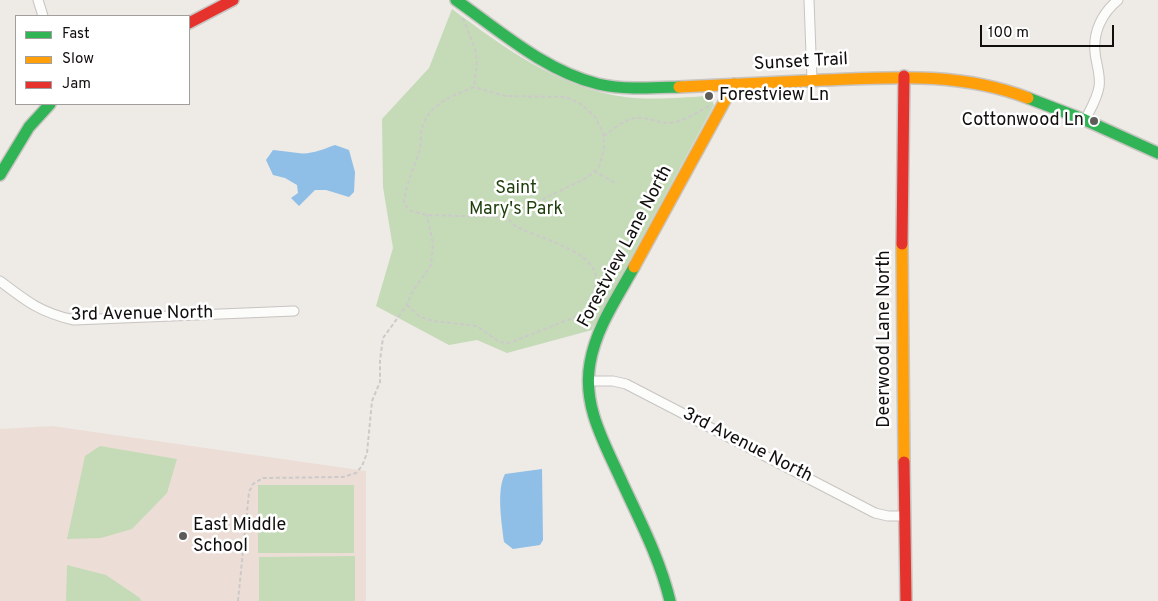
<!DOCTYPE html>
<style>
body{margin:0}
#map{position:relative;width:1158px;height:601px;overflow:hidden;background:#eeeae6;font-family:Overpass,sans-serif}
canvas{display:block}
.legend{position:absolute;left:15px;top:15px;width:175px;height:90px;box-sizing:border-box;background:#fff;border:1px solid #a09f9e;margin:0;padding:6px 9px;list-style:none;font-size:15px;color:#110f0d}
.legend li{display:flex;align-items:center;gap:10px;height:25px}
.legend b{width:25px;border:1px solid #a09f9e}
.scale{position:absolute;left:980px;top:25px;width:134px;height:22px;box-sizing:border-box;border:2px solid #110f0d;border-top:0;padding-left:6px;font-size:15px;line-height:18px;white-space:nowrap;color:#110f0d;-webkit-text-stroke:4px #fff;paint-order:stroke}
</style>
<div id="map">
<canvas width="1158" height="601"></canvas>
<ul class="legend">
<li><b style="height:6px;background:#30b455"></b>Fast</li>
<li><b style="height:6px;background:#ff9f0a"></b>Slow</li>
<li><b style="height:6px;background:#e5322d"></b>Jam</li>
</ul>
<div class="scale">100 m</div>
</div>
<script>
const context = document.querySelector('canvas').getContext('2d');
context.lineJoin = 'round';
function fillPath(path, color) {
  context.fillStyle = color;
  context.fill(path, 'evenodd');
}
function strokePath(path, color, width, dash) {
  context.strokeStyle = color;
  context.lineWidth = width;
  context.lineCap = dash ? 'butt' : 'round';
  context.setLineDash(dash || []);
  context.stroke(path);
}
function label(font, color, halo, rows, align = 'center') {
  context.font = font + ' Overpass,sans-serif';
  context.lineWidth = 5;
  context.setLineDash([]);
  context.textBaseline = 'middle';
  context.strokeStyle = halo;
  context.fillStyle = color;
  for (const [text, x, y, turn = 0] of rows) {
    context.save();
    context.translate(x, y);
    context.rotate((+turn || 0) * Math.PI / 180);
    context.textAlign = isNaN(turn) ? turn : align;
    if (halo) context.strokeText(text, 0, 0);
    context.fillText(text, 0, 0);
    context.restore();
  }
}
const education = new Path2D(`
 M52,426L366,471V601H0V429Z`);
const green = new Path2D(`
 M452,9C503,47 559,88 625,97C647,100 682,98 705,96L711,98L714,105L592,330L507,353L477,340L449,345L376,306L393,248L383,187L382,119L429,68Z
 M100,446L177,459L167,493L132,529L101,538L67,539L85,456Z
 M258,485H354V553H258Z
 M355,556V601H259V557Z
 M67,565L106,575L140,598L141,601H66Z`);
const water = new Path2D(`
 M335,145L349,150L355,172L354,192L349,197L326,190H315L299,206L291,198L298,193L297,185L285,178L273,175L266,160L273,150C282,151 290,152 298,153C310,155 324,149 335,145Z
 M542,469L543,540L540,545L513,549L504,542C502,524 496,491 505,474Z`);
const path = new Path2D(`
 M463,18L476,52L477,64L474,87C455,95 430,103 423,125C420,134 422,143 419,152C414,169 405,185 404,204L411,211L427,215L497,217L521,210L588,177L599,167L604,148L603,132L595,117L581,104L566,97L505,96L474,87
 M604,136C615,128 627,116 642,118C652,119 660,123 669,123C683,122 698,112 709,106
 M594,171L617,184
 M505,214C508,218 511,223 515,226C535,237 597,251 596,279C596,291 589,301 588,312L594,319
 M407,305L420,317L433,321L477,326L499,342L509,343L588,312
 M238,601L249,492L253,484L263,478L343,477L356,473L362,466L367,453L372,401L380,382V360L383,338L407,305L411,294L431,265L433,244L427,215`);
const street = new Path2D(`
 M38,0L43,16
 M809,0L812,80
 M1085,120C1090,110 1097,99 1099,87C1101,75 1096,64 1095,52C1093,32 1102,13 1118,0
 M0,281C26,301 41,313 74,320L294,311
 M588,381H613L626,384L875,513L888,516H905`);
const fast = new Path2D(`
 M456,0C500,31 545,71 598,84C625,90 652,88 679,87
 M1028,98L1085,120L1158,153
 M0,175L29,127L50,104
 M634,267C617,298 596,328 590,363C582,406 605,444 622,482C640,521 660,559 670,601`);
const slow = new Path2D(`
 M679,87C727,85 776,82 824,80C894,77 961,72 1028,98
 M902,244L904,462
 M634,267L734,84`);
const jam = new Path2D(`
 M189,23L233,0
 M902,244L904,76
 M904,462L906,601`);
const markers = [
 [709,96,5,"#5e5c59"],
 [1094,121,5,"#5e5c59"],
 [183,536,5,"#5e5c59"]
];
const streetNames = [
 ["Sunset Trail",801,63,-3],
 ["Forestview Lane North",626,247,-62],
 ["3rd Avenue North",142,315,-1],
 ["Deerwood Lane North",885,339,-90],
 ["3rd Avenue North",747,446,27]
];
const poiNames = [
 ["Forestview Ln",719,96],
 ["Cottonwood Ln",1084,121,"right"],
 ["East Middle",193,526],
 ["School",193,547]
];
const parkNames = [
 ["Saint",516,189],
 ["Mary's Park",516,210]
];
fillPath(education, '#ecded6');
fillPath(green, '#c5dbb7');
fillPath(water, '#8fbfe7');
strokePath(street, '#c7c4c1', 11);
strokePath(fast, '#c7c4c1', 14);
strokePath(slow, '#c7c4c1', 14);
strokePath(jam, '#c7c4c1', 14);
strokePath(path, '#cccac9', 2, [4, 2.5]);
strokePath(street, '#fcfcfb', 9);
strokePath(fast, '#30b455', 11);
strokePath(slow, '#ff9f0a', 11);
strokePath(jam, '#e5322d', 11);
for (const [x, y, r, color] of markers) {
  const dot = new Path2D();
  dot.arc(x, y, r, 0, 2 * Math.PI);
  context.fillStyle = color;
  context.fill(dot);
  strokePath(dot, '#fff', 2);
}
label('18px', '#110f0d', '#fff', streetNames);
label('18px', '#110f0d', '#fff', poiNames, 'left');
label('18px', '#1e3f0c', '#fff', parkNames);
</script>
